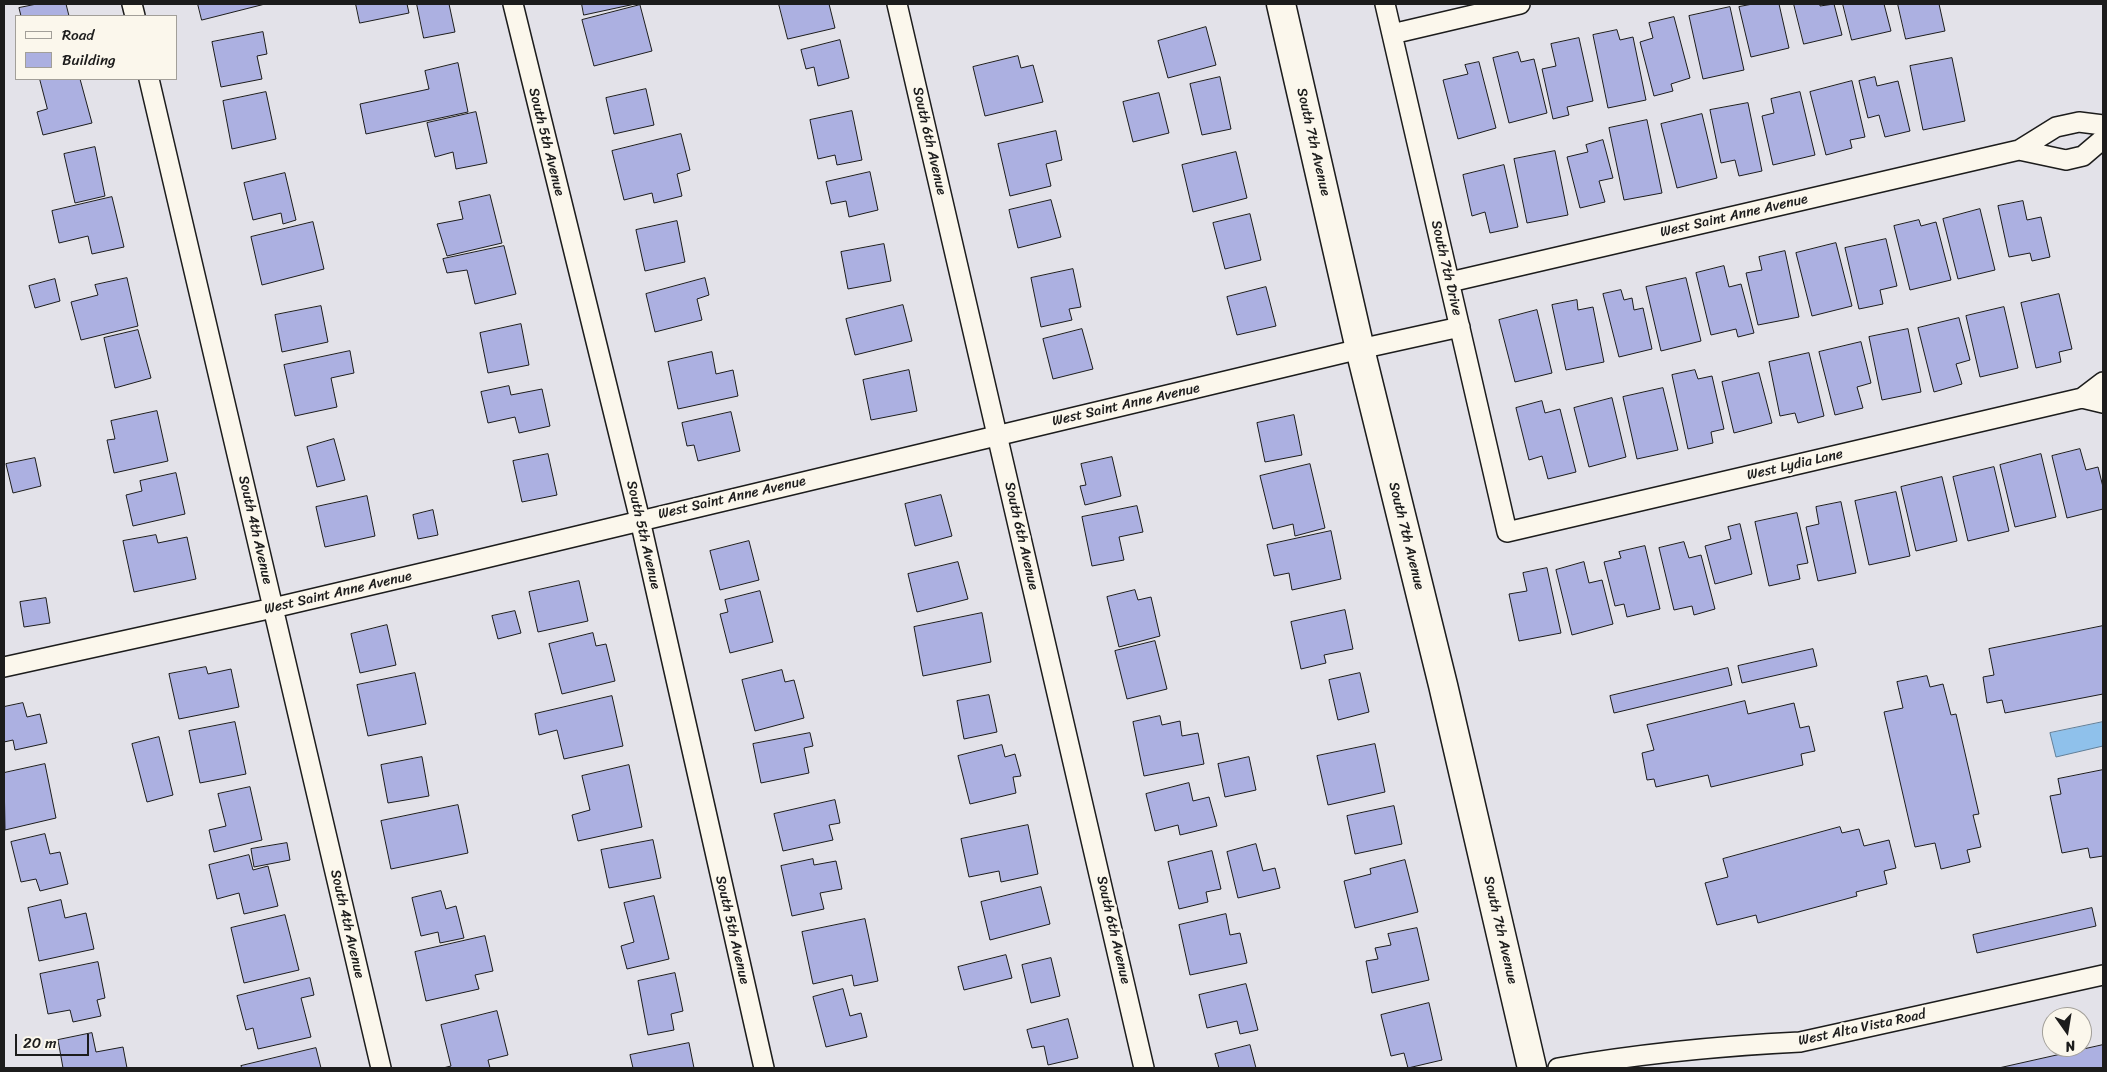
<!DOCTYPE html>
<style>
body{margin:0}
#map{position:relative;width:2107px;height:1072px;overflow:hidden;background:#e3e2e9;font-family:Sriracha,sans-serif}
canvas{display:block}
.frame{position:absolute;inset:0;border:5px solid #1c1c1c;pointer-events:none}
.legend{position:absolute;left:15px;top:15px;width:162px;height:65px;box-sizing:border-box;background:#fbf7ec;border:1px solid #a29f99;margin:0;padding:6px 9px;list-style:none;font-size:15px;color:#1c1c1c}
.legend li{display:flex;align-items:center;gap:10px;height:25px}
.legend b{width:25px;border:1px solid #a29f99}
.north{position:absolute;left:2042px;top:1007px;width:50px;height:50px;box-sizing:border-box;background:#fbf7ec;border:1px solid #a29f99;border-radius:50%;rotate:167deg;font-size:14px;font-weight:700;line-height:20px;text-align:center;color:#1c1c1c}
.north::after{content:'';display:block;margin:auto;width:18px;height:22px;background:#1c1c1c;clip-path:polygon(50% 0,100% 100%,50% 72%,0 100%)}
.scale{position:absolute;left:15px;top:1034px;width:74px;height:22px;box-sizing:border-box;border:2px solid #1c1c1c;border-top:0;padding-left:6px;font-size:15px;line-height:18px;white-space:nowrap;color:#1c1c1c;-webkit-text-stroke:4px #fbf7ec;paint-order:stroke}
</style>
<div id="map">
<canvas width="2107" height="1072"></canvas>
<div class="frame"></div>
<ul class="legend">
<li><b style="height:6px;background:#fbf7ec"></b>Road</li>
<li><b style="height:14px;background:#acb0e1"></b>Building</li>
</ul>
<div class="north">N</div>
<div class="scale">20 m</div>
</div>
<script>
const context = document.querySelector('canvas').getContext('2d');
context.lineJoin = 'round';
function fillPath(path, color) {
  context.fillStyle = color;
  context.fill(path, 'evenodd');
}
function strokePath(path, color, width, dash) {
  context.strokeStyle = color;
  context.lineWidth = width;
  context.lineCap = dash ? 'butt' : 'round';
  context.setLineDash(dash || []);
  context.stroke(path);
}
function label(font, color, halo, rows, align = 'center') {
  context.font = font + ' Sriracha,sans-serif';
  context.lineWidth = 5;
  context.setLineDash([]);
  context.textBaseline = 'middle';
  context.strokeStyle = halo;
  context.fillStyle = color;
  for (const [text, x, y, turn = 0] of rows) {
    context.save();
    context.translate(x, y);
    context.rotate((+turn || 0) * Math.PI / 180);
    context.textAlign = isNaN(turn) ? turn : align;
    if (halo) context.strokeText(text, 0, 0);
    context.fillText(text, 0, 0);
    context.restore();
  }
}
const water = new Path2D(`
 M2103,722V746L2056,757L2050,733Z`);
const building = new Path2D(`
 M37,4H66L69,16H21L19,8Z
 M198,4H265L202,20Z
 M356,4H407L409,13L360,23Z
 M417,4H449L455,32L424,38Z
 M582,4H635L584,15Z
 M779,4H829L835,28L788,39Z
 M1753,4H1779L1789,48L1751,57L1739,7Z
 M1794,4H1820V6L1834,4L1842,35L1804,44Z
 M1843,4H1884L1891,31L1852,40Z
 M1898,4H1939L1945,31L1906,39Z
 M640,5L652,51L594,66L582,20Z
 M1730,7L1744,70L1703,79L1689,16Z
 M1674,17L1690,78L1671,84L1673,91L1654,96L1640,42L1653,38L1649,23Z
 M1206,27L1216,65L1168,78L1158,41Z
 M1617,30L1620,40L1633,37L1646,100L1608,108L1593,35Z
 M263,32L267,54L257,56L262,79L221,87L212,42Z
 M1579,38L1593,101L1567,107L1569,115L1553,119L1542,69L1556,66L1551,44Z
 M840,40L849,78L818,86L814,67L806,69L801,50Z
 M1518,52L1521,62L1534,59L1547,113L1509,123L1493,58Z
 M1018,56L1021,68L1033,65L1043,102L985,116L973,67Z
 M1952,58L1965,121L1923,130L1910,66Z
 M1479,62L1496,128L1458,139L1443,80L1468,74L1465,65Z
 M458,63L468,112L366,134L360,104L429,89L425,71Z
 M1220,77L1231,129L1202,135L1190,84Z
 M1875,77L1877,86L1898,81L1910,131L1885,137L1879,115L1868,118L1859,81Z
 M40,79H80L92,123L43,135L37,112L47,109Z
 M1852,81L1865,137L1850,140L1852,148L1826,155L1810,92Z
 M646,89L654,125L614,134L606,98Z
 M266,92L276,139L232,149L223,101Z
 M1800,92L1815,155L1773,165L1762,116L1774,113L1771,99Z
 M1159,93L1169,133L1133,142L1123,102Z
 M1748,103L1762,171L1739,176L1735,160L1721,163L1710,110Z
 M852,111L862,160L837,165L835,155L818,159L810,120Z
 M476,112L487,163L456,169L453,152L435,157L427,123Z
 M1702,114L1717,178L1677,188L1661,124Z
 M1647,120L1662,193L1624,200L1609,128Z
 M1056,131L1062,160L1046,164L1051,186L1010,196L998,144Z
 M681,134L690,170L677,174L682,196L654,203L652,193L624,200L612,151Z
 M1603,140L1613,178L1599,181L1605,202L1580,208L1567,157L1588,152L1586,145Z
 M95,147L105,196L75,203L64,154Z
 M1555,151L1568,215L1527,223L1514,159Z
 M1236,152L1247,198L1193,212L1182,165Z
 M1504,165L1518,227L1490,233L1485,212L1472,216L1463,175Z
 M870,172L878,210L849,217L846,201L831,204L826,182Z
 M285,173L296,220L283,224L281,213L253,220L244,183Z
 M490,195L502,243L447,256L437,224L463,219L459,202Z
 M112,197L124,247L92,254L88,236L59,243L52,211Z
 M1051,200L1061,237L1018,248L1009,210Z
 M2023,201L2027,220L2041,217L2050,257L2032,261L2030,253L2009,257L1998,206Z
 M1980,209L1995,270L1958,279L1943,219Z
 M1250,214L1261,260L1225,269L1213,223Z
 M1919,220L1921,226L1936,222L1951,280L1910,290L1894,226Z
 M677,221L685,262L645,271L636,230Z
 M313,222L324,269L262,285L251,237Z
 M1886,239L1897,286L1880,290L1883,304L1859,309L1845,248Z
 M1836,243L1852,306L1812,316L1796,253Z
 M884,244L891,281L848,289L841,252Z
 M504,246L516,294L475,304L467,270L447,273L443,259Z
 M1785,251L1799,317L1758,325L1746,273L1762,270L1759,257Z
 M1724,266L1729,287L1741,284L1754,333L1738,337L1736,329L1711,335L1696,273Z
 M1073,269L1081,307L1069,309L1072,320L1041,327L1031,278Z
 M127,278L138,326L81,340L71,302L98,295L95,285Z
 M705,278L709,295L697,299L702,320L655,332L646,294Z
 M1686,278L1701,341L1661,351L1646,287Z
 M55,279L60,301L35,308L29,286Z
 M1266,287L1276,326L1237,335L1227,297Z
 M1621,290L1624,300L1632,298L1634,310L1643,308L1652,349L1619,357L1603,294Z
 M2059,294L2072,349L2059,352L2061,362L2036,368L2021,303Z
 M1577,300L1578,310L1593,307L1604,362L1566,370L1552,305Z
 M903,305L912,341L855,355L846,319Z
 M321,306L328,342L282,352L275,315Z
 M2004,307L2018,368L1980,377L1966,316Z
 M1537,310L1552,373L1515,382L1499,320Z
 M1959,318L1970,360L1956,364L1962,384L1934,392L1918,328Z
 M521,324L529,365L488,373L480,333Z
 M1082,329L1093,369L1053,379L1043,339Z
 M1908,329L1921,392L1882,400L1869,337Z
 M138,330L151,378L115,388L104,338Z
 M1861,342L1871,383L1857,387L1863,408L1835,415L1819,352Z
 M350,351L354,373L331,378L337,407L295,416L284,365Z
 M712,352L716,374L733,370L738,396L678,409L668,362Z
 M1809,353L1824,416L1798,423L1795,413L1780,416L1769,362Z
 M909,370L917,411L871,420L863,380Z
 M1695,370L1698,379L1712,376L1724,429L1711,432L1713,443L1688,449L1672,375Z
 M1759,373L1772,423L1734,433L1722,382Z
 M509,386L511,395L542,389L550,426L519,433L515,417L488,423L481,392Z
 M1663,388L1678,450L1637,459L1623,397Z
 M1612,398L1626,457L1589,467L1574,408Z
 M1542,401L1545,413L1560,409L1576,472L1548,479L1542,456L1529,460L1516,408Z
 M157,411L168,461L114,473L107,440L115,439L111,421Z
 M731,412L740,451L698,461L694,445L687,446L682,423Z
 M1294,415L1302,455L1265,462L1257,423Z
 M334,439L345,480L317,487L307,447Z
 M2080,449L2086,470L2098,467L2103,487V509L2067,518L2052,456Z
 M548,454L557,495L522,502L513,461Z
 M2041,454L2056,517L2015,527L2000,465Z
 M1112,457L1121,496L1085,505L1080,486L1086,485L1081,464Z
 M35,458L41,486L13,493L6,464Z
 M1310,464L1325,528L1295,536L1293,524L1273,529L1260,476Z
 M1994,467L2009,531L1968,541L1953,477Z
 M176,473L185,514L133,526L126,495L142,491L140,481Z
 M1942,477L1957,541L1916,551L1901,487Z
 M1896,492L1910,556L1869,565L1855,501Z
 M941,495L952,536L915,546L905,504Z
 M367,496L375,536L325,547L316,507Z
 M1841,502L1856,573L1818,581L1806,527L1819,524L1816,507Z
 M1137,506L1143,532L1119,537L1124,560L1092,566L1082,517Z
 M433,510L438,535L418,539L413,515Z
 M1797,513L1808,563L1797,565L1800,579L1769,586L1755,522Z
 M1740,524L1752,574L1715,584L1705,546L1731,539L1728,527Z
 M1331,531L1341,579L1292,590L1289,573L1274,576L1267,545Z
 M156,535L158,543L187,537L196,579L134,592L123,541Z
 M749,541L759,580L720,590L710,551Z
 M1684,542L1689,558L1701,555L1715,609L1694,615L1692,606L1674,610L1659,548Z
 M1645,546L1660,609L1627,617L1624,604L1615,606L1604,562L1621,558L1619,552Z
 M958,562L968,599L917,612L908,574Z
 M1584,562L1589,583L1602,580L1613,624L1572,635L1556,570Z
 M1547,568L1561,633L1519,641L1509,594L1527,591L1523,573Z
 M579,581L588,621L538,632L529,592Z
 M1135,590L1138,600L1151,597L1160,636L1119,647L1107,597Z
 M760,591L773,642L730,653L720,614L728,612L725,600Z
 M46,598L50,623L24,627L20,602Z
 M1345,610L1353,649L1324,655L1326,663L1301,669L1291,622Z
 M515,611L521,633L498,639L492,616Z
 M982,613L991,662L923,676L914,627Z
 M387,625L396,665L360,673L351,634Z
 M2103,626V694L2005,713L2002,700L1987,703L1983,677L1994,675L1989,649Z
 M593,633L596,646L606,644L615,681L562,694L549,644Z
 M1155,641L1167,689L1127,699L1115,651Z
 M1813,649L1817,666L1742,683L1738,666Z
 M206,667L208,674L231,669L239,707L179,719L169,674Z
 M1728,668L1732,685L1614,713L1610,696Z
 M782,670L785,682L794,680L804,718L755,731L742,680Z
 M415,673L426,724L368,736L357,685Z
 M1360,673L1369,712L1338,720L1329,680Z
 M1927,676L1930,687L1943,684L1951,715L1956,714L1979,814L1973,815L1981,847L1967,850L1970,862L1941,869L1935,843L1915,847L1884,712L1903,708L1897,682Z
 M989,695L997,732L964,739L957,701Z
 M612,696L623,746L564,759L557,730L539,735L535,714Z
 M1745,701L1748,714L1794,703L1800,728L1809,726L1815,751L1801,754L1803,765L1711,787L1708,775L1656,787L1654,779L1647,780L1642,753L1654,750L1647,725Z
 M23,703L27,717L40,714L47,743L15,750L13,740L4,742V707Z
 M1160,716L1162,725L1180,721L1182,736L1198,733L1204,764L1144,776L1133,722Z
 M235,722L246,774L200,783L189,731Z
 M810,733L813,746L804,748L809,773L761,783L753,744Z
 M159,737L173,795L147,802L132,744Z
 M1375,744L1385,792L1328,805L1317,756Z
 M1002,745L1005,757L1015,754L1021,776L1013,777L1016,793L970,804L958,756Z
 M422,757L429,796L388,803L381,765Z
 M1249,757L1256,790L1225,797L1218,764Z
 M45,764L56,818L5,830L4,773Z
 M629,765L642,827L578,841L572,815L590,810L582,776Z
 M2103,770V856L2090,858L2088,848L2062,853L2050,796L2061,794L2058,779Z
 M1189,783L1193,801L1209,797L1217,826L1180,835L1178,825L1155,831L1146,794Z
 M250,787L262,840L214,852L209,830L226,826L218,794Z
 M835,800L840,823L829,825L833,840L783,851L774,814Z
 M458,805L468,853L391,869L381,821Z
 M1394,806L1402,844L1355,854L1347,816Z
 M1028,825L1038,874L1001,882L999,871L969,877L961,839Z
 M1840,827L1842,833L1859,829L1864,846L1889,840L1896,868L1884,871L1887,884L1856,892L1857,896L1758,923L1756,915L1717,925L1705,883L1728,877L1723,859Z
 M45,834L50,854L60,852L68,884L40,891L36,879L21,882L11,842Z
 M653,840L661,878L609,888L601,850Z
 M287,843L290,860L254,867L251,849Z
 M1256,844L1263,871L1275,868L1280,888L1238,898L1227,852Z
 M1212,851L1221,889L1206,892L1208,902L1179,909L1168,862Z
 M249,855L253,870L268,866L278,906L244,914L239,893L217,899L209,865Z
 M813,859L814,865L836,861L842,889L820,893L824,909L792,916L781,866Z
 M1405,860L1418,912L1355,928L1344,881L1371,874L1370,869Z
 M1041,887L1050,924L990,940L981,902Z
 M441,891L446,909L456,906L464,938L440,943L438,932L421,936L412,898Z
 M654,896L669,959L627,969L621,946L634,942L624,903Z
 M61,900L65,918L86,913L94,949L39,961L28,908Z
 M2092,908L2096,926L1977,953L1973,935Z
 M1226,914L1230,935L1240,933L1247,963L1190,975L1179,925Z
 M285,915L299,970L244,983L231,928Z
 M865,919L878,981L854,986L852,975L813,984L802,932Z
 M1417,928L1429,980L1372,993L1366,961L1378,959L1375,948L1391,945L1388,934Z
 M485,936L493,971L475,975L479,989L426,1001L415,952Z
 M1006,955L1012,978L964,990L958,967Z
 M1051,958L1060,996L1031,1003L1022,965Z
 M98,962L105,998L97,1000L101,1016L73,1022L70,1010L48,1014L40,974Z
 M675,973L683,1011L671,1014L674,1030L648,1035L638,981Z
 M310,978L314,995L301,998L311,1037L258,1049L253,1028L246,1030L237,996Z
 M1246,984L1258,1030L1240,1034L1237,1021L1207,1028L1199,995Z
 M843,989L850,1016L861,1013L867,1037L826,1047L813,997Z
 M1429,1003L1442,1060L1408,1068L1404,1053L1391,1056L1381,1015Z
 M497,1011L508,1055L488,1060L490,1068H443L451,1066L441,1025Z
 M1068,1019L1078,1058L1048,1065L1044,1046L1032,1048L1027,1030Z
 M92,1033L96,1052L123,1047L127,1068H63L58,1040Z
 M689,1043L694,1068H633L630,1055Z
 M1250,1045L1256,1068H1219L1215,1054Z
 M2103,1045V1068H1999Z
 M316,1048L321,1068H242L241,1066Z`);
const street = new Path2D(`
 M132,4L135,16
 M513,4L640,520L764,1068
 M897,4L1144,1068
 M1385,4L1507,532L2082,398L2103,382
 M1392,34L1520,4
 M149,79L381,1068
 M2019,150L2066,160L2083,156L2103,139
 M1450,282L2019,150L2056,127L2079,122L2103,125
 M2082,398L2103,403
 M4,667L273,608L452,566L1360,349L1460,327
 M1558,1068C1637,1054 1719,1046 1800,1042L2103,975`);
const secondary = new Path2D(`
 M1281,4L1360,349L1443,685L1532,1068`);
const streetNames = [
 ["South 6th Avenue",929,141,77],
 ["South 5th Avenue",546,142,76],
 ["South 7th Avenue",1313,142,77],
 ["West Saint Anne Avenue",1734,216,-13],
 ["South 7th Drive",1446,268,77],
 ["West Saint Anne Avenue",1126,405,-13],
 ["West Lydia Lane",1795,465,-13],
 ["West Saint Anne Avenue",732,498,-13],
 ["South 4th Avenue",255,530,77],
 ["South 5th Avenue",643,535,77],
 ["South 6th Avenue",1021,536,77],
 ["South 7th Avenue",1406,536,76],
 ["West Saint Anne Avenue",338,593,-13],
 ["South 4th Avenue",347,924,77],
 ["South 5th Avenue",732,930,77],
 ["South 6th Avenue",1113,930,77],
 ["South 7th Avenue",1500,930,77],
 ["West Alta Vista Road",1862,1028,-12]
];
fillPath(water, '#8fc1eb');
strokePath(water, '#617f98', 1);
fillPath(building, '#acb0e1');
strokePath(building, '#1c1c1c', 1);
strokePath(street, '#1c1c1c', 22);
strokePath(secondary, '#1c1c1c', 31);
strokePath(street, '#fbf7ec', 19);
strokePath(secondary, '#fbf7ec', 28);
label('14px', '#1c1c1c', '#fbf7ec', streetNames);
</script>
